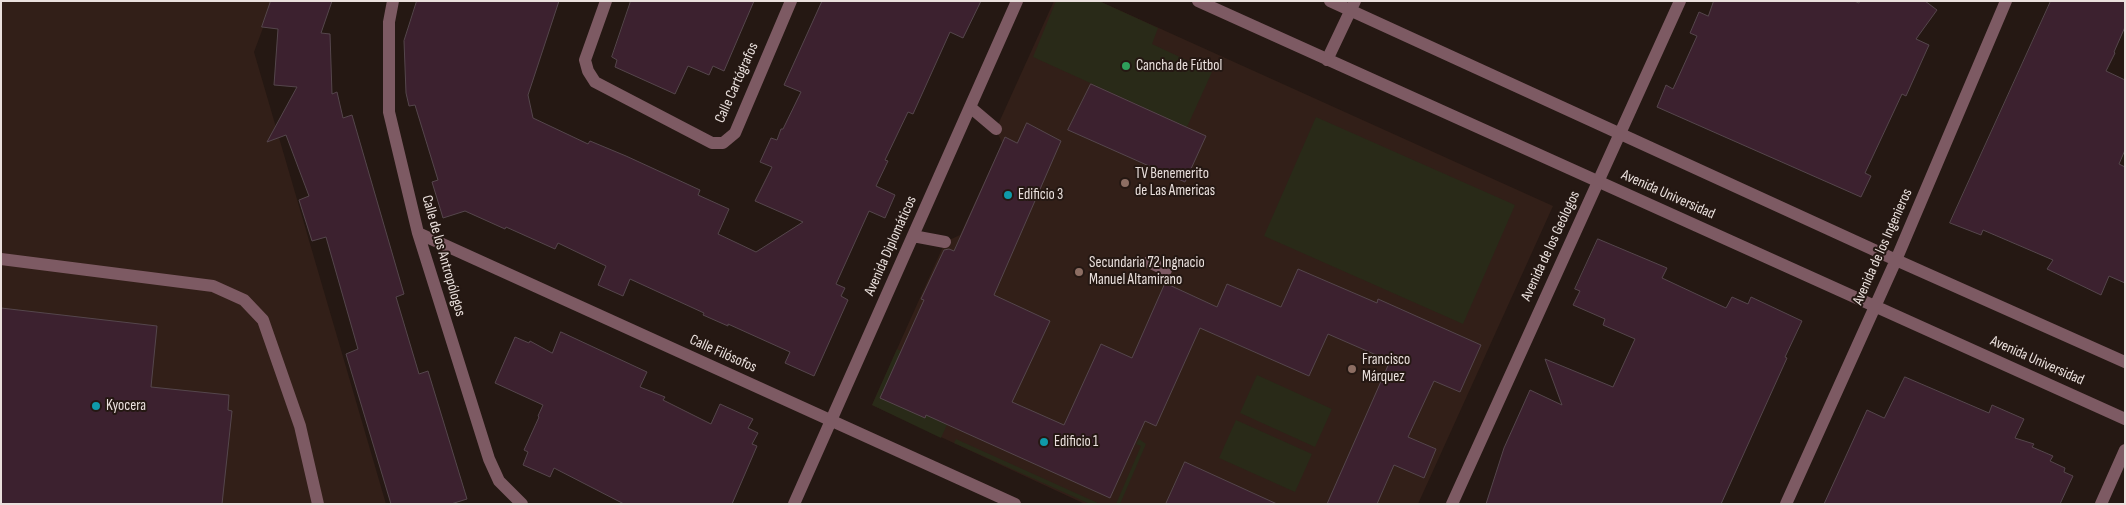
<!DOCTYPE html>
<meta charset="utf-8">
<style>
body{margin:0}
#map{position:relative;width:2126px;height:505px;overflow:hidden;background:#251813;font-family:"Sofia Sans Condensed",sans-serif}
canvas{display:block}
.frame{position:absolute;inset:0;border:2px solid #eae0dd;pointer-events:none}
</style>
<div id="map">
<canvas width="2126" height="505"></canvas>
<div class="frame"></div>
</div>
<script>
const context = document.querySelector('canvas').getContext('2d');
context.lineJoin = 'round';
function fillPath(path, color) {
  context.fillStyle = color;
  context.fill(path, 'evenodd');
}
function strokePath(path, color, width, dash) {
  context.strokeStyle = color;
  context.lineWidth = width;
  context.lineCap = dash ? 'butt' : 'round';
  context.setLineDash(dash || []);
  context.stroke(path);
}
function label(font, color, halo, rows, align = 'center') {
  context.font = font + ' "Sofia Sans Condensed",sans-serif';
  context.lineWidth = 4;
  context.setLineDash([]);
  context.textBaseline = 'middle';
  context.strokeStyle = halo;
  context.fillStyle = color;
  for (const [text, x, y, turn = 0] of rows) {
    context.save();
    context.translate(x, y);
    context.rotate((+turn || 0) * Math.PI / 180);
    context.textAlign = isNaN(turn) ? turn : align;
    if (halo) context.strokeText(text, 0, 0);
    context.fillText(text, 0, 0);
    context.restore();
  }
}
const built = new Path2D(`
 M1,1H273L254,52L386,504H1Z
 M1054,1H1099L1553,206L1418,504H1085L872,405L945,242L960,235L1002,143L996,129Z`);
const green = new Path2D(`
 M1056,1H1099L1158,28L1152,44L1212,72L1187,127L1033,57Z
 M1316,117L1515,205L1463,324L1264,236Z
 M897,349L966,382L941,438L872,405Z
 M1257,375L1332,409L1315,447L1240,413Z
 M1236,420L1312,454L1295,492L1219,458Z
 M956,439L1100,504H1090L954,443Z
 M1139,439L1146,444L1120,504H1116L1141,446L1136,444Z`);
const building = new Path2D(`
 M271,1H332L321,33L330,34L332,94L337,92L343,118L352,115L404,294L396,297L419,374L428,371L467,499L451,504H391L346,354L358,349L326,237L312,241L299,200L309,196L286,135L267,142L297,87L274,85L278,29L262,27Z
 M417,1H559L528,95L533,118L588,144L590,141L626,156L700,190L698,195L729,209L718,234L756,252L803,222L755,201L772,167L760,162L771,138L777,140L781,129H783L801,92L784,85L822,1H981L963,38L950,32L913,114L908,112L885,160L888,161L876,186L895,195L885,218L869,211L836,284L845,288L841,296L848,300L814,376L785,363L790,352L728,324V326L703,315L704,313L630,279L623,296L598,285L606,266L558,243L555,249L506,227L505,229L465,211L443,218L432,182L438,180L415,105L409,106L406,93L404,41Z
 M631,1H754L724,71L713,66L709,75L688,66L675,94L615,67L617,60L612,57Z
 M1714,1H1854L1859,3L1860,1H1925L1937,10L1916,39L1929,45L1906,96L1902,94L1865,173L1871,176L1861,197L1657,107L1666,85L1673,89L1697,36L1690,33L1699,12L1708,16Z
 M2051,1H2125V27L2114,52L2115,53L2106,71L2125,80V150L2119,164L2125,167V283L2109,276L2101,295L2047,269L2053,260L1983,230L1981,235L1950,223Z
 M1091,84L1206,136L1185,182L1068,130Z
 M1027,123L1061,141L994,295L1050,321L1012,402L1064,425L1101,344L1132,358L1165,283L1217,307L1227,284L1281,307L1298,269L1377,303L1378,299L1481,345L1460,392L1434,381L1408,437L1436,449L1424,478L1394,465L1377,504H1327L1390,361L1328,334L1309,376L1200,328L1156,426L1145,421L1110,498L926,415L925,418L880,398L924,300L921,299L944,250L949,249L954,251L1005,137L1017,143Z
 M1598,239L1667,268L1662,278L1726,308L1732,297L1748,304L1751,297L1802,321L1785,357L1787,358L1721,504H1486L1504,448L1530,390L1562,405L1545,359L1613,387L1635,339L1603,325L1605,319L1573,305L1580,291L1575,289Z
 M1,308L157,326L151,387L229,395L228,410L232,411L222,504H1Z
 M561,332L647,372L640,387L665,397L663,400L711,424L720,404L753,419L748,428L758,433L752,444L757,446L732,504H624L554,468L550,477L523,465L528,452L524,450L539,417L538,416L543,405L495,383L515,337L529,343L530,341L552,353Z
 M1905,377L1989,413L1992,405L2024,419L2015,438L2034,444L2032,447L2053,456L2050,461L2065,468L2064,472L2073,476L2060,504H1824L1867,410L1884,418Z
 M1185,462L1277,504H1166Z`);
const minor = new Path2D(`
 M393,1L389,22V112L418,233L489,459L499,481L522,504
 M606,1L585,60L588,71L595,82L712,143H723L735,133L791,1
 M1198,1L2125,419
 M1330,1L1896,260L2125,362
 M1327,60L1355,1
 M970,107L996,129
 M418,233L1015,504
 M913,236L945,242
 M1,259L213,286L244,300L263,320L300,426L318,504
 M1149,262L1166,270
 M794,504L1017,1
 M1452,504L1680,1
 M1786,504L1896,260L2006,1
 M2101,504L2125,450`);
const markers = [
 [1126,66,5,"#2e9e5b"],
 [1125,183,5,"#8d6e63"],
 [1008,195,5,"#0f9aa8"],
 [1079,272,5,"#8d6e63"],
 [1352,369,5,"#8d6e63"],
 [96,406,5,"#0f9aa8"],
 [1044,442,5,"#0f9aa8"]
];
const poiNames = [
 ["Cancha de Fútbol",1136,66],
 ["TV Benemerito",1135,174],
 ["de Las Americas",1135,191],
 ["Edificio 3",1018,195],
 ["Secundaria 72 Ingnacio",1089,263],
 ["Manuel Altamirano",1089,280],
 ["Francisco",1362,360],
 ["Márquez",1362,377],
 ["Kyocera",106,406],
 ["Edificio 1",1054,442]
];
const streetNames = [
 ["Calle Cartógrafos",737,83,-66],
 ["Avenida Universidad",1668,195,24],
 ["Avenida Diplomáticos",891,246,-66],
 ["Avenida de los Geólogos",1551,246,-65],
 ["Avenida de los Ingenieros",1883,247,-66],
 ["Calle de los Antropólogos",443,256,74],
 ["Calle Filósofos",723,354,24],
 ["Avenida Universidad",2037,361,24]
];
fillPath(built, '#321f18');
fillPath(green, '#292a18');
fillPath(building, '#3c212f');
strokePath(building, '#55464c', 1);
strokePath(minor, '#7d5a63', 12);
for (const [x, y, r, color] of markers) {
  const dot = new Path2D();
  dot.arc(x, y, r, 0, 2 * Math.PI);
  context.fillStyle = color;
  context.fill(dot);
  strokePath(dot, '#251813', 2);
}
label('15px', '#eae0dd', '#251813', poiNames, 'left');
label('15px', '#eae0dd', '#251813', streetNames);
</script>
